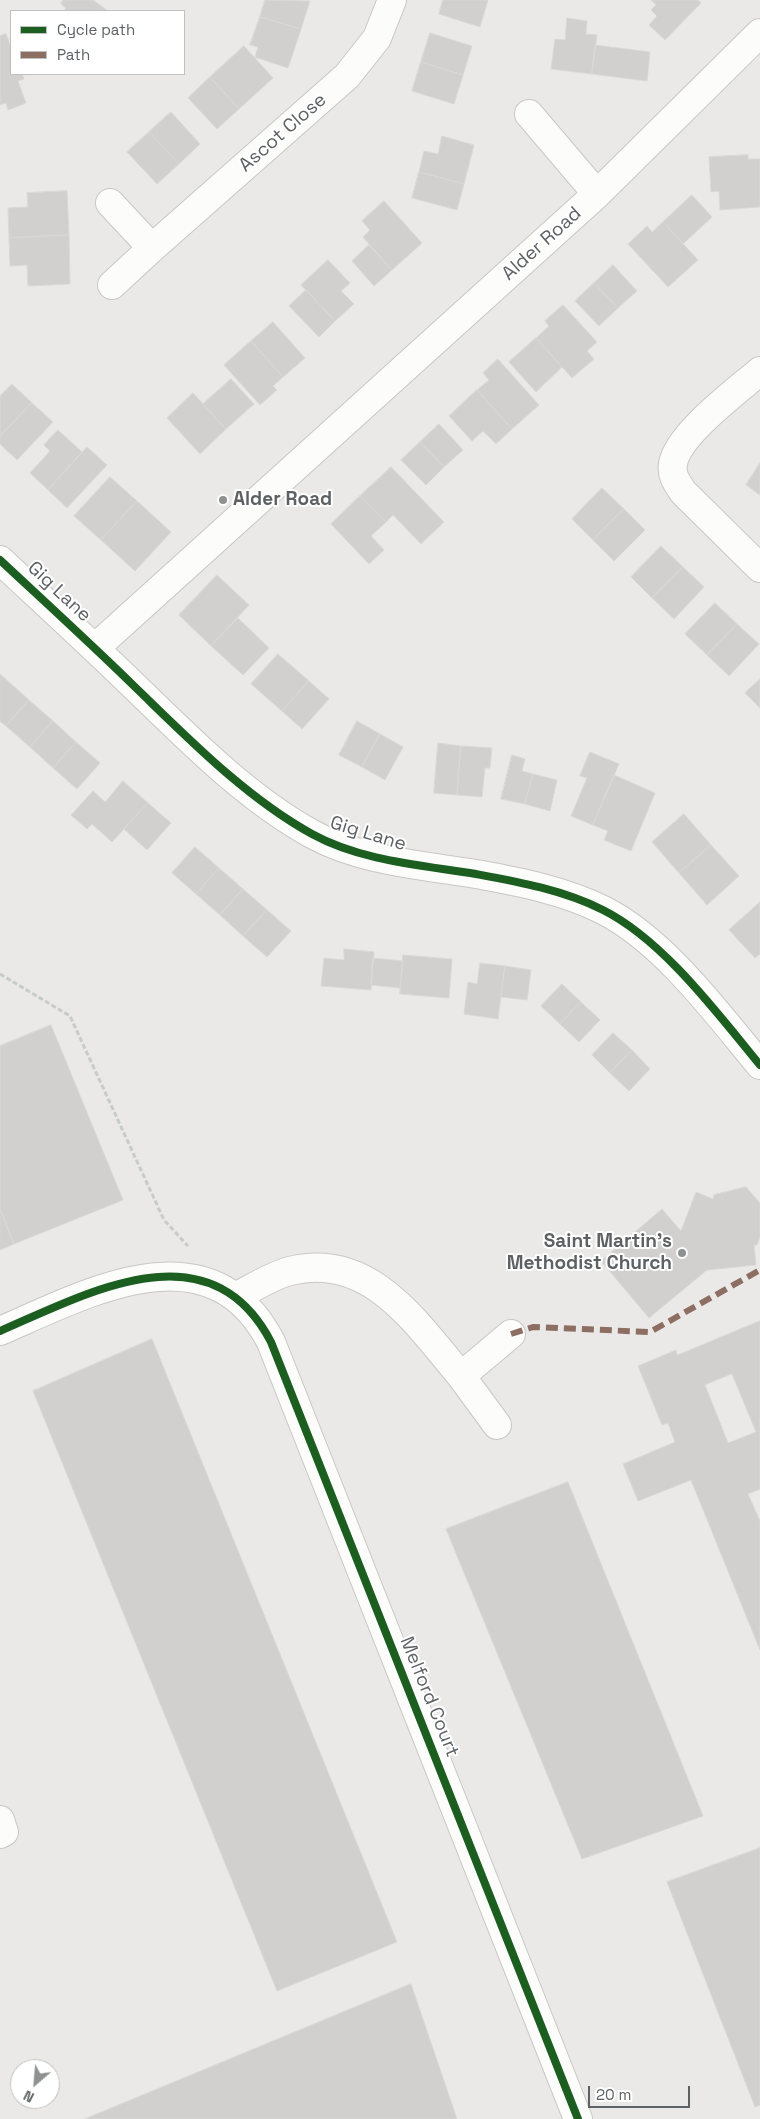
<!DOCTYPE html>
<style>
body{margin:0}
#map{position:relative;width:760px;height:2119px;overflow:hidden;background:#ebe9e7;font-family:"Space Grotesk",sans-serif}
canvas{display:block}
.legend{position:absolute;left:10px;top:10px;width:175px;height:65px;box-sizing:border-box;background:#fff;border:1px solid #bec0c1;margin:0;padding:6px 9px;list-style:none;font-size:15px;color:#5d6163}
.legend li{display:flex;align-items:center;gap:10px;height:25px}
.legend b{width:25px;border:1px solid #bec0c1}
.north{position:absolute;left:10px;top:2059px;width:50px;height:50px;box-sizing:border-box;background:#fff;border:1px solid #bec0c1;border-radius:50%;rotate:207deg;font-size:14px;font-weight:700;line-height:20px;text-align:center;color:#5d6163}
.north::after{content:'';display:block;margin:auto;width:18px;height:22px;background:#8f9191;clip-path:polygon(50% 0,100% 100%,50% 72%,0 100%)}
.scale{position:absolute;left:588px;top:2086px;width:102px;height:22px;box-sizing:border-box;border:2px solid #5d6163;border-top:0;padding-left:6px;font-size:15px;line-height:18px;white-space:nowrap;color:#5d6163;-webkit-text-stroke:4px #fff;paint-order:stroke}
</style>
<div id="map">
<canvas width="760" height="2119"></canvas>
<ul class="legend">
<li><b style="height:6px;background:#1b5e20"></b>Cycle path</li>
<li><b style="height:6px;background:#8d6e63"></b>Path</li>
</ul>
<div class="north">N</div>
<div class="scale">20 m</div>
</div>
<script>
const context = document.querySelector('canvas').getContext('2d');
context.lineJoin = 'round';
function fillPath(path, color) {
  context.fillStyle = color;
  context.fill(path, 'evenodd');
}
function strokePath(path, color, width, dash) {
  context.strokeStyle = color;
  context.lineWidth = width;
  context.lineCap = dash ? 'butt' : 'round';
  context.setLineDash(dash || []);
  context.stroke(path);
}
function label(font, color, halo, rows, align = 'center') {
  context.font = font + ' "Space Grotesk",sans-serif';
  context.lineWidth = 4;
  context.setLineDash([]);
  context.textBaseline = 'middle';
  context.strokeStyle = halo;
  context.fillStyle = color;
  for (const [text, x, y, turn = 0] of rows) {
    context.save();
    context.translate(x, y);
    context.rotate((+turn || 0) * Math.PI / 180);
    context.textAlign = isNaN(turn) ? turn : align;
    if (halo) context.strokeText(text, 0, 0);
    context.fillText(text, 0, 0);
    context.restore();
  }
}
const building = new Path2D(`
 M63,0H93L108,11H64L66,8L61,4Z
 M265,0L310,1L301,29L260,17Z
 M443,0H488L480,27L439,14Z
 M651,0H698L701,3L665,40L649,25L657,16L651,10L656,5Z
 M260,17L301,29L288,68L255,57L258,47L250,45Z
 M567,18L587,21L586,34L597,35L592,74L551,69L555,39L565,40Z
 M430,33L472,46L463,75L421,62Z
 M6,34L11,47V74H22L24,79L18,81L26,103L8,110L6,103L0,105V36Z
 M595,45L650,52L647,81L592,74Z
 M244,46L273,78L239,109L210,77Z
 M421,62L463,75L454,104L412,91Z
 M210,77L239,109L217,129L188,98Z
 M171,112L200,144L179,164L149,132Z
 M149,132L179,164L157,184L127,152Z
 M442,136L474,145L464,184L419,172L424,151L438,154Z
 M748,155V159H760V207L720,210L719,191L711,192L709,157Z
 M419,172L464,184L457,210L412,198Z
 M67,191L69,235L9,238L8,208L28,207L27,193Z
 M692,195L712,217L683,244L663,222Z
 M384,201L422,243L392,270L363,237L370,230L362,221Z
 M663,222L698,260L668,287L628,244L647,226L652,232Z
 M69,235L70,284L28,286L27,265L10,266L9,238Z
 M369,245L392,270L374,286L352,261Z
 M328,260L350,283L341,291L354,304L335,321L301,285Z
 M613,265L637,291L618,308L594,283Z
 M594,283L618,308L599,326L575,301Z
 M306,290L335,321L319,337L289,306Z
 M563,305L597,342L587,351L594,359L572,378L536,338L549,326L545,321Z
 M273,322L305,358L283,377L251,341Z
 M536,338L562,367L536,392L509,362Z
 M251,341L283,377L273,386L277,390L260,405L224,365Z
 M498,359L539,405L512,429L477,390L489,380L483,373Z
 M231,379L254,404L226,429L203,404Z
 M12,384L32,403L0,436V396Z
 M477,390L512,429L496,444L483,431L472,441L449,416Z
 M193,393L226,429L200,454L167,418Z
 M32,403L53,422L17,460L0,444V436Z
 M439,424L463,450L444,467L420,442Z
 M58,430L82,452L48,490L30,473L50,451L44,445Z
 M420,442L444,467L426,485L401,460Z
 M87,447L107,465L67,508L48,490Z
 M760,463V495L746,485Z
 M391,467L444,522L421,544L393,515L386,522L360,496Z
 M110,477L137,501L101,540L74,516Z
 M602,488L624,509L593,540L572,519Z
 M360,496L386,522L371,536L384,550L369,564L331,524Z
 M137,501L171,532L135,571L101,540Z
 M624,509L645,530L614,561L593,540Z
 M661,546L683,567L652,598L631,577Z
 M683,567L704,587L674,619L652,598Z
 M217,575L249,605L211,646L179,615Z
 M715,603L737,624L707,655L685,634Z
 M238,618L269,648L243,675L211,646Z
 M737,624L759,644L729,676L707,655Z
 M278,654L309,681L282,711L251,684Z
 M0,674L29,700L6,726L0,721Z
 M760,679V708L745,693Z
 M309,681L329,699L302,729L282,711Z
 M29,700L53,721L30,747L6,726Z
 M53,721L76,742L53,768L30,747Z
 M357,721L380,734L362,767L339,755Z
 M380,734L403,747L385,780L362,767Z
 M76,742L100,763L77,789L53,768Z
 M438,743L461,746L457,795L434,793Z
 M461,746L492,748L490,768H485L482,797L457,795Z
 M590,752L619,764L593,825L571,816L587,778L580,776Z
 M512,755L525,759L522,771L533,774L525,804L501,799Z
 M533,774L557,780L550,811L525,804Z
 M614,775L655,793L631,851L604,840L608,831L593,825Z
 M123,781L148,803L112,842L92,824L87,829L71,815L93,791L105,802Z
 M148,803L171,823L147,850L124,829Z
 M684,814L711,845L679,873L652,842Z
 M711,845L739,876L707,905L679,873Z
 M195,847L219,868L196,894L172,873Z
 M219,868L243,889L220,915L196,894Z
 M243,889L267,910L243,936L220,915Z
 M760,902V954L755,958L729,930Z
 M267,910L291,931L267,957L243,936Z
 M344,949L374,952L371,990L321,986L324,958L344,960Z
 M403,955L452,959L449,998L400,994Z
 M373,958L403,961L400,988L371,985Z
 M480,963L505,966L498,1019L464,1014L468,982L477,984Z
 M505,966L531,970L527,1000L501,997Z
 M562,984L581,1002L560,1024L541,1006Z
 M581,1002L600,1020L579,1042L560,1024Z
 M51,1025L123,1200L14,1244L0,1209V1046Z
 M613,1033L632,1050L610,1073L592,1055Z
 M632,1050L650,1069L629,1091L610,1073Z
 M746,1187L760,1203V1237L757,1245H754L756,1265L707,1270L649,1318L601,1261L662,1209L681,1231L696,1192L713,1199L714,1195Z
 M0,1209L14,1244L0,1250Z
 M760,1321V1489L748,1494L760,1521V1650L691,1480L638,1501L623,1464L675,1442L668,1423L662,1425L638,1366L676,1350L677,1355ZM732,1374L756,1432L728,1443L705,1385Z
 M152,1339L397,1942L277,1991L33,1391Z
 M568,1482L703,1816L582,1859L446,1529Z
 M760,1848V2105L755,2107L667,1882Z
 M411,1984L457,2119H85Z`);
const path = new Path2D(`
 M0,974L70,1016L164,1220L188,1246`);
const minor = new Path2D(`
 M529,114L597,194
 M110,203L152,248L112,285
 M152,248L347,76L377,38L392,0
 M760,371C737,391 677,435 673,464C671,475 677,483 683,492L760,568
 M0,560C45,602 90,643 134,686C188,738 245,797 312,834C361,861 421,865 476,874C519,882 563,890 603,910C663,940 717,1013 760,1065
 M95,648L597,194L760,33
 M235,1297C251,1289 273,1275 290,1271C370,1251 416,1323 461,1376
 M0,1331C88,1293 210,1225 271,1342L578,2119
 M497,1425L461,1376L511,1334
 M0,1820L4,1832L0,1834`);
const quiet = new Path2D(`
 M511,1334L533,1327L650,1332L760,1270`);
const cycleway = new Path2D(`
 M0,560C45,602 90,643 134,686C188,738 245,797 312,834C361,861 421,865 476,874C519,882 563,890 603,910C663,940 717,1013 760,1065
 M0,1331C88,1293 210,1225 271,1342L578,2119`);
const markers = [
 [223,500,5,"#8f9191"],
 [682,1253,5,"#8f9191"]
];
const streetNames = [
 ["Ascot Close",283,133,-41],
 ["Alder Road",542,244,-42],
 ["Gig Lane",59,592,43],
 ["Gig Lane",368,834,17],
 ["Melford Court",429,1697,68]
];
const poiNames = [
 ["Alder Road",233,500],
 ["Saint Martin's",672,1242,"right"],
 ["Methodist Church",672,1264,"right"]
];
fillPath(building, '#d2d0cf');
strokePath(building, '#dad8d6', 1);
strokePath(minor, '#c8c7c6', 30);
strokePath(path, '#c7ccc9', 3, [5, 2.5]);
strokePath(minor, '#fcfcfb', 28);
strokePath(quiet, '#8d6e63', 6, [12, 6]);
strokePath(cycleway, '#1b5e20', 8);
for (const [x, y, r, color] of markers) {
  const dot = new Path2D();
  dot.arc(x, y, r, 0, 2 * Math.PI);
  context.fillStyle = color;
  context.fill(dot);
  strokePath(dot, '#fff', 2);
}
label('19px', '#5d6163', '#fff', streetNames);
label('bold 19px', '#5d6163', '#fff', poiNames, 'left');
</script>
